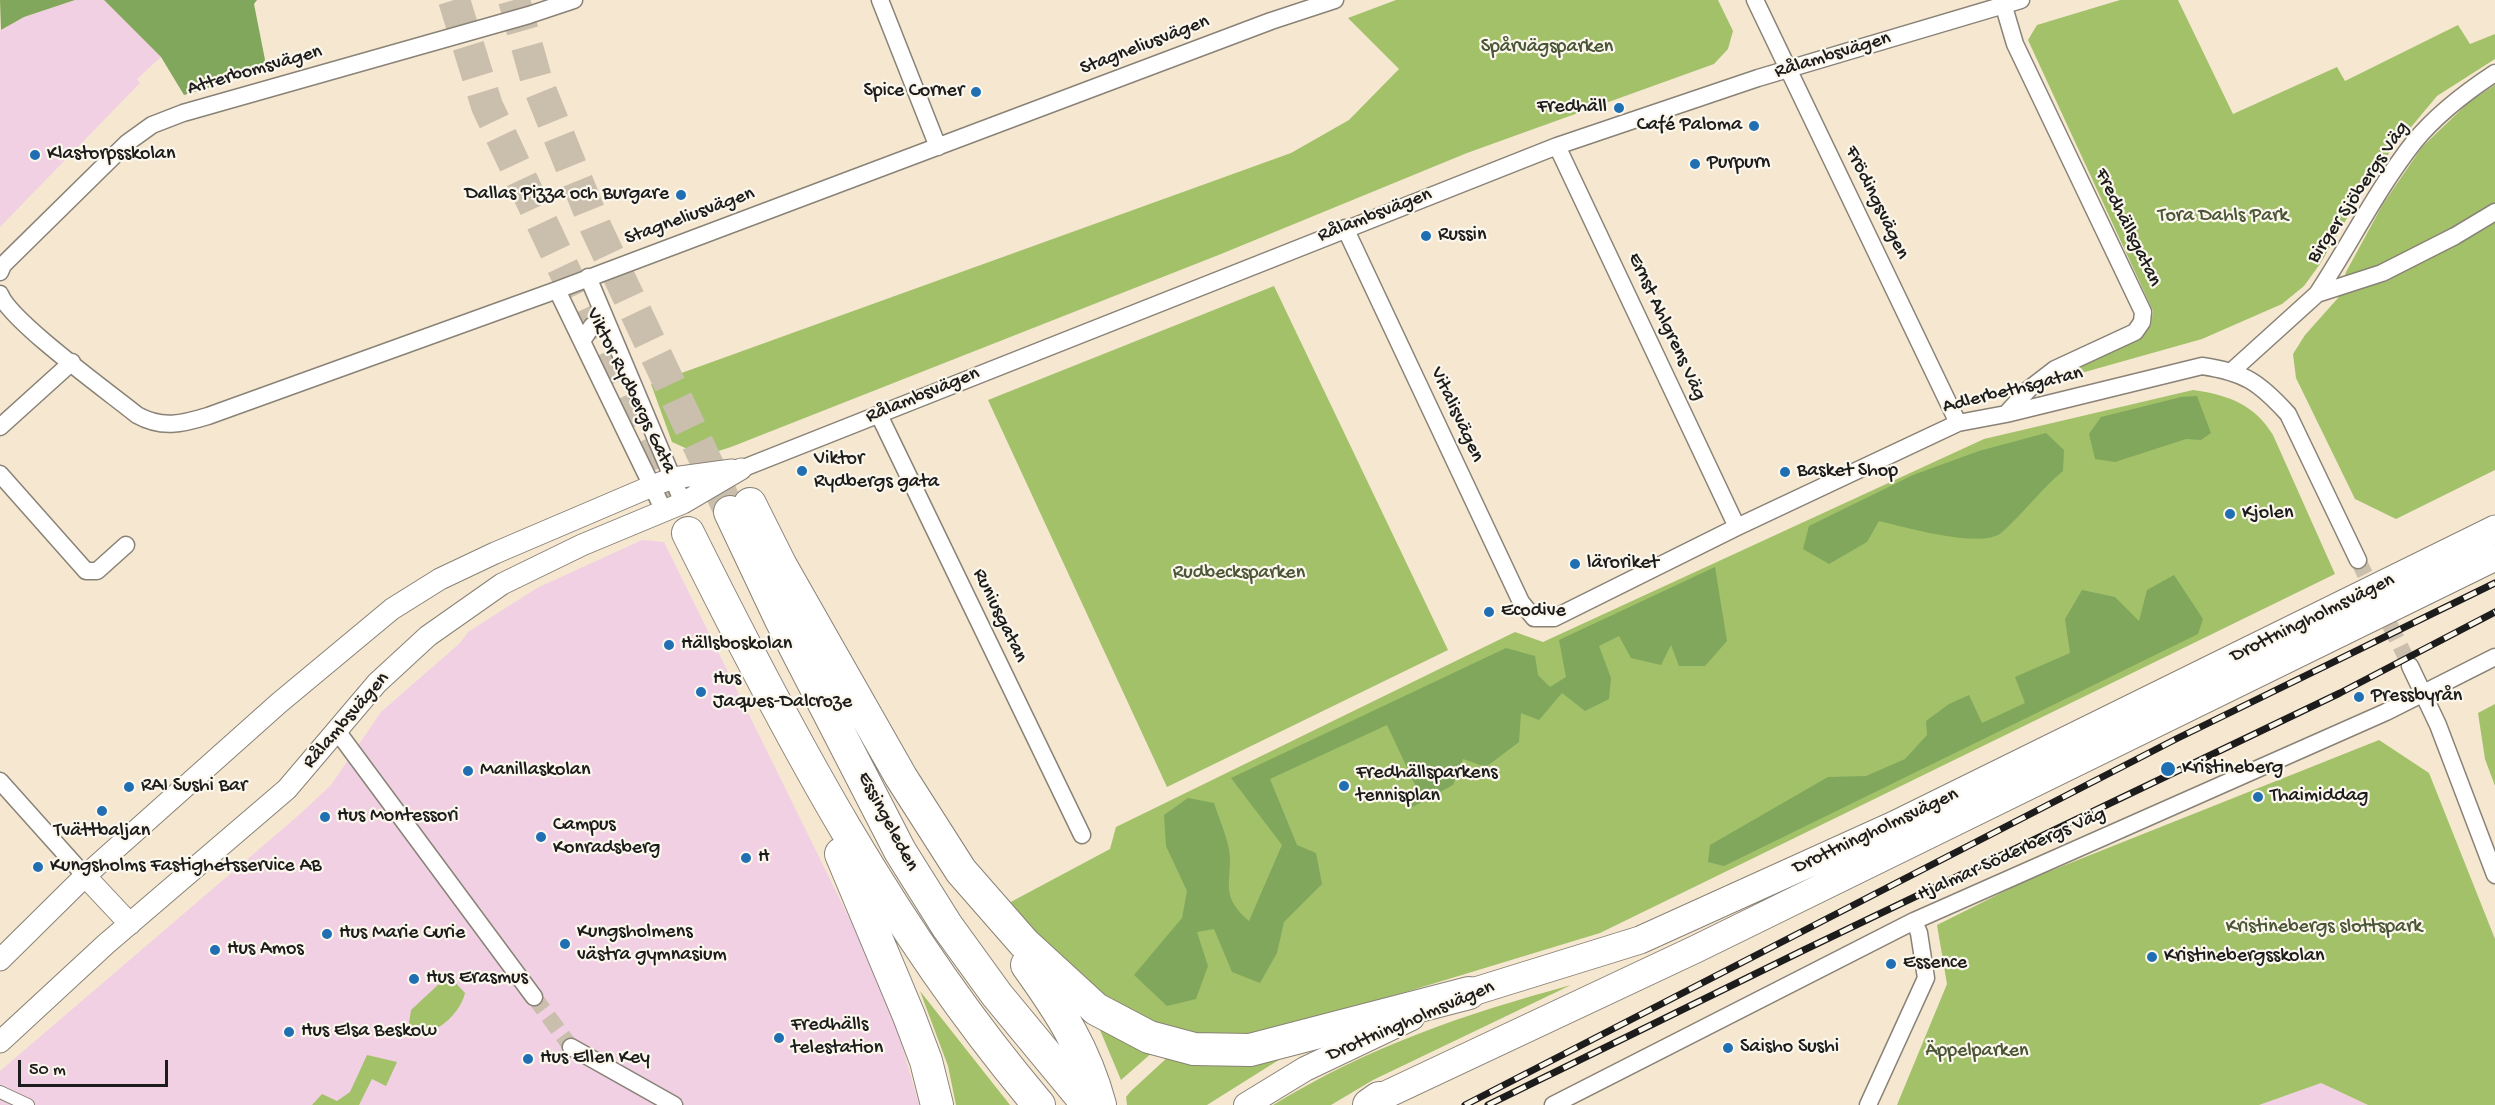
<!DOCTYPE html>
<meta charset="utf-8">
<style>
body{margin:0}
#map{position:relative;width:2495px;height:1105px;overflow:hidden;background:#f6e7d1;font-family:"Gochi Hand",sans-serif}
canvas{display:block}
.scale{position:absolute;left:18px;top:1060px;width:150px;height:27px;box-sizing:border-box;border:3px solid #1c1c1c;border-top:0;padding-left:8px;font-size:18px;line-height:21px;white-space:nowrap;color:#1c1c1c;-webkit-text-stroke:4px #fbf7ec;paint-order:stroke}
</style>
<div id="map">
<canvas width="2495" height="1105"></canvas>
<div class="scale">50 m</div>
</div>
<script>
const context = document.querySelector('canvas').getContext('2d');
context.lineJoin = 'round';
function fillPath(path, color) {
  context.fillStyle = color;
  context.fill(path, 'evenodd');
}
function strokePath(path, color, width, dash) {
  context.strokeStyle = color;
  context.lineWidth = width;
  context.lineCap = dash ? 'butt' : 'round';
  context.setLineDash(dash || []);
  context.stroke(path);
}
function label(font, color, halo, rows, align = 'center') {
  context.font = font + ' "Gochi Hand",sans-serif';
  context.lineWidth = 4.5;
  context.setLineDash([]);
  context.textBaseline = 'middle';
  context.strokeStyle = halo;
  context.fillStyle = color;
  for (const [text, x, y, turn = 0] of rows) {
    context.save();
    context.translate(x, y);
    context.rotate((+turn || 0) * Math.PI / 180);
    context.textAlign = isNaN(turn) ? turn : align;
    if (halo) context.strokeText(text, 0, 0);
    context.fillText(text, 0, 0);
    context.restore();
  }
}
const built = new Path2D(`
 M75,0H104L161,57L137,79L140,83L0,227V31L24,17Z
 M642,540L664,542L854,928L896,1024L919,1105H0V1071L299,815L331,785L381,712L460,643L468,632L537,588Z
 M2321,1083L2368,1105H2259Z`);
const green = new Path2D(`
 M1396,0H1718L1733,31L1728,49L1714,64L1467,153L1221,254L731,447L703,456L672,442L651,384L1291,153L1349,120L1399,69L1348,18Z
 M2120,0H2178L2233,114L2337,67L2345,81L2458,25L2470,44L2495,34V59L2437,96L2376,169L2320,264L2304,286L2282,304L2202,339L2060,379L2061,374L2140,337L2151,325L2153,311L2028,40L2037,25Z
 M2495,85V470L2396,519L2355,499L2296,378L2293,354L2305,335L2338,298L2346,272L2383,204L2422,147L2469,102Z
 M1274,286L1448,650L1167,787L988,400Z
 M2193,390C2228,395 2254,404 2273,435L2335,574L1600,933L1340,1012L1240,1038H1201L1166,1029L1094,994L1007,904L1110,849L1116,827L1515,632L1543,642L1984,439Z
 M2495,704V786L2485,759L2478,713Z
 M2379,740L2429,773L2495,939V1105H2368L2321,1083L2259,1105H1897L1947,984L1937,925L2025,881Z
 M452,979L465,993C460,1013 440,1031 421,1034L409,1023L411,1010L440,983Z
 M1571,985L1373,1080L1331,1105H1273C1370,1046 1462,1015 1571,985Z
 M920,991L1010,1105H956L948,1066Z
 M1097,1023L1154,1051L1121,1080Z
 M367,1055L397,1062L386,1086L372,1079L359,1105H312L322,1094L337,1101L350,1092Z
 M1169,1056H1285L1207,1105H1127L1126,1097L1131,1091Z`);
const forest = new Path2D(`
 M0,0H75L24,17L1,30Z
 M104,0H257L254,4L267,70L184,95L161,57Z
 M2197,396L2211,433L2201,440L2186,439L2115,462L2095,459L2089,434L2101,417L2181,397Z
 M2046,433L2064,450L2063,471C2040,490 2023,514 2001,533C1981,549 1904,527 1879,521L1867,542L1829,564L1803,549L1809,526L1913,475L1979,451Z
 M1715,567L1727,641L1705,666H1679L1671,645L1661,665L1631,658L1619,636L1599,646L1611,678L1609,699L1585,711L1562,693L1539,720L1521,713L1519,742L1486,767L1463,759L1453,785L1409,809L1417,789L1387,725L1270,779L1297,845L1316,853L1322,884L1284,922L1277,953L1260,983L1232,972L1214,929L1197,932L1208,966L1196,999L1167,1006L1134,975L1182,918L1187,891L1166,846L1164,815L1188,798L1214,803C1219,819 1229,840 1230,857C1230,888 1222,897 1249,921L1282,845L1231,778L1506,648L1535,656L1538,675L1550,687L1566,677L1559,640Z
 M2174,575L2203,619L2198,634L1724,866L1708,862L1710,845L1828,777L1866,776L1905,759L1927,735L1926,721L1949,704L1969,695L1982,723L2025,703L2015,677L2070,653L2065,619L2082,590L2115,597L2139,621L2147,590Z`);
const minorTunnel = new Path2D(`
 M2358,560L2410,666
 M534,997L571,1047`);
const motorwayTunnel = new Path2D(`
 M454,0L487,106L688,533
 M514,0L537,82L596,228L730,512`);
const pedestrian = new Path2D(`
 M0,1092L28,1105`);
const minor = new Path2D(`
 M880,0L938,147
 M1755,0L1958,423
 M2002,0L2015,44L2143,312L2142,322L2135,332L2055,369L2029,389L2006,414
 M1557,146L1737,527
 M1345,228L1521,602L1534,618H1554L1737,527L1958,423L2006,414L2202,366C2244,372 2259,382 2288,414L2358,560
 M0,272L3,265L127,143L152,125L183,113L529,15L574,0
 M588,277L683,503
 M557,290L664,511
 M0,294C10,321 110,393 137,415C162,429 182,424 208,416L557,290L1271,21L1335,0
 M2317,294C2350,244 2377,189 2414,142C2436,115 2466,92 2495,73
 M582,341L592,326L601,325L610,329
 M2233,370L2317,294L2382,273L2455,236L2495,212
 M879,415L1082,835
 M0,427L72,362
 M741,469L1557,146L1758,78L2021,0
 M0,474L86,571H97L126,545
 M2410,666L2438,725L2495,875
 M337,731L534,997
 M0,781L85,876
 M571,1047L674,1105
 M1553,1105L1914,921L2386,712L2495,657
 M1868,1105L1926,978L1919,933L1914,921`);
const tertiary = new Path2D(`
 M85,876L130,924
 M0,960L85,876L279,703L392,609L440,579L495,553L652,486L673,478L732,470
 M0,1042L106,944L287,789L377,683L428,636L502,584L582,545L683,503L741,469`);
const secondary = new Path2D(`
 M1246,1105L1305,1069L1412,1018`);
const primary = new Path2D(`
 M1469,993L1640,940L1894,825L2495,529
 M1379,1098L1696,949L2495,557`);
const motorway = new Path2D(`
 M750,504L781,566L901,777L961,871L1024,943L1096,1009L1149,1037L1194,1049L1250,1050L1469,993
 M730,512L781,620L900,851L947,926L997,995L1088,1105
 M688,533C788,734 893,933 1039,1105
 M841,854L909,1016L926,1061L937,1105
 M1027,965C1060,1011 1085,1049 1100,1105
 M1369,1105L1379,1098`);
const rail = new Path2D(`
 M1465,1105L2176,739L2495,583
 M1488,1105L1804,950L2340,693L2495,612`);
const markers = [
 [976,92,6,"#1f6fb2"],
 [1619,108,6,"#1f6fb2"],
 [1754,126,6,"#1f6fb2"],
 [35,155,6,"#1f6fb2"],
 [1695,164,6,"#1f6fb2"],
 [681,195,6,"#1f6fb2"],
 [1426,236,6,"#1f6fb2"],
 [802,471,6,"#1f6fb2"],
 [1785,472,6,"#1f6fb2"],
 [2230,514,6,"#1f6fb2"],
 [1575,564,6,"#1f6fb2"],
 [1489,612,6,"#1f6fb2"],
 [669,645,6,"#1f6fb2"],
 [701,692,6,"#1f6fb2"],
 [2359,697,6,"#1f6fb2"],
 [2168,769,8,"#1f6fb2"],
 [468,771,6,"#1f6fb2"],
 [1344,786,6,"#1f6fb2"],
 [129,787,6,"#1f6fb2"],
 [2258,797,6,"#1f6fb2"],
 [102,811,6,"#1f6fb2"],
 [325,817,6,"#1f6fb2"],
 [541,837,6,"#1f6fb2"],
 [746,858,6,"#1f6fb2"],
 [38,867,6,"#1f6fb2"],
 [327,934,6,"#1f6fb2"],
 [565,944,6,"#1f6fb2"],
 [215,950,6,"#1f6fb2"],
 [2152,957,6,"#1f6fb2"],
 [1891,964,6,"#1f6fb2"],
 [414,979,6,"#1f6fb2"],
 [289,1032,6,"#1f6fb2"],
 [779,1038,6,"#1f6fb2"],
 [1728,1048,6,"#1f6fb2"],
 [528,1059,6,"#1f6fb2"]
];
const streetNames = [
 ["Stagneliusvägen",1145,46,-21],
 ["Rålambsvägen",1833,56,-17],
 ["Atterbomsvägen",255,71,-16],
 ["Birger Sjöbergs Väg",2359,193,-56],
 ["Frödingsvägen",1876,203,64],
 ["Rålambsvägen",1375,216,-21],
 ["Stagneliusvägen",690,217,-20],
 ["Fredhällsgatan",2127,228,64],
 ["Ernst Ahlgrens Väg",1666,327,65],
 ["Viktor Rydbergs Gata",630,391,64],
 ["Adlerbethsgatan",2013,391,-14],
 ["Rålambsvägen",923,396,-22],
 ["Vitalisvägen",1456,415,65],
 ["Runiusgatan",999,616,64],
 ["Drottningholmsvägen",2313,619,-26],
 ["Rålambsvägen",347,721,-49],
 ["Essingeleden",887,822,62],
 ["Drottningholmsvägen",1876,832,-25],
 ["Hjalmar Söderbergs Väg",2012,855,-24],
 ["Drottningholmsvägen",1411,1022,-23]
];
const parkNames = [
 ["Spårvägsparken",1547,48],
 ["Tora Dahls Park",2223,217],
 ["Rudbecksparken",1239,574],
 ["Kristinebergs slottspark",2324,928],
 ["Äppelparken",1977,1052]
];
const poiNames = [
 ["Spice Corner",964,92,"right"],
 ["Fredhäll",1607,108,"right"],
 ["Café Paloma",1742,126,"right"],
 ["Klastorpsskolan",47,155],
 ["Purpurn",1707,164],
 ["Dallas Pizza och Burgare",669,195,"right"],
 ["Russin",1438,236],
 ["Viktor",814,460],
 ["Rydbergs gata",814,483],
 ["Basket Shop",1797,472],
 ["Kjolen",2242,514],
 ["läroriket",1587,564],
 ["Ecodive",1501,612],
 ["Hällsboskolan",681,645],
 ["Hus",713,680],
 ["Jaques-Dalcroze",713,703],
 ["Pressbyrån",2371,697],
 ["Kristineberg",2182,769],
 ["Manillaskolan",480,771],
 ["Fredhällsparkens",1356,774],
 ["tennisplan",1356,797],
 ["RAI Sushi Bar",141,787],
 ["Thaimiddag",2270,797],
 ["Hus Montessori",337,817],
 ["Campus",553,826],
 ["Konradsberg",553,849],
 ["Tvättbaljan",102,832,"center"],
 ["H",758,858],
 ["Kungsholms Fastighetsservice AB",50,867],
 ["Kungsholmens",577,933],
 ["västra gymnasium",577,956],
 ["Hus Marie Curie",339,934],
 ["Hus Amos",227,950],
 ["Kristinebergsskolan",2164,957],
 ["Essence",1903,964],
 ["Hus Erasmus",426,979],
 ["Fredhälls",791,1026],
 ["telestation",791,1049],
 ["Hus Elsa Beskow",301,1032],
 ["Saisho Sushi",1740,1048],
 ["Hus Ellen Key",540,1059]
];
fillPath(built, '#f1d0e3');
fillPath(green, '#a2c169');
fillPath(forest, '#81a75d');
strokePath(minorTunnel, '#cabead', 16, [16, 8]);
strokePath(motorwayTunnel, '#cabead', 32, [32, 16]);
strokePath(pedestrian, '#898276', 14);
strokePath(minor, '#898276', 19);
strokePath(tertiary, '#898276', 23);
strokePath(secondary, '#898276', 26);
strokePath(primary, '#898276', 29);
strokePath(motorway, '#898276', 34);
strokePath(pedestrian, '#fff', 12);
strokePath(minor, '#fff', 16);
strokePath(tertiary, '#fff', 21);
strokePath(secondary, '#fff', 24);
strokePath(primary, '#fff', 27);
strokePath(motorway, '#fff', 32);
strokePath(rail, '#1c1c1c', 7);
strokePath(rail, '#fbf7ec', 4.5, [14]);
for (const [x, y, r, color] of markers) {
  const dot = new Path2D();
  dot.arc(x, y, r, 0, 2 * Math.PI);
  context.fillStyle = color;
  context.fill(dot);
  strokePath(dot, '#fbf7ec', 2);
}
label('20px', '#1c1c1c', '#fbf7ec', streetNames);
label('20px', '#4b5637', '#fbf7ec', parkNames);
label('20px', '#1c1c1c', '#fbf7ec', poiNames, 'left');
</script>
